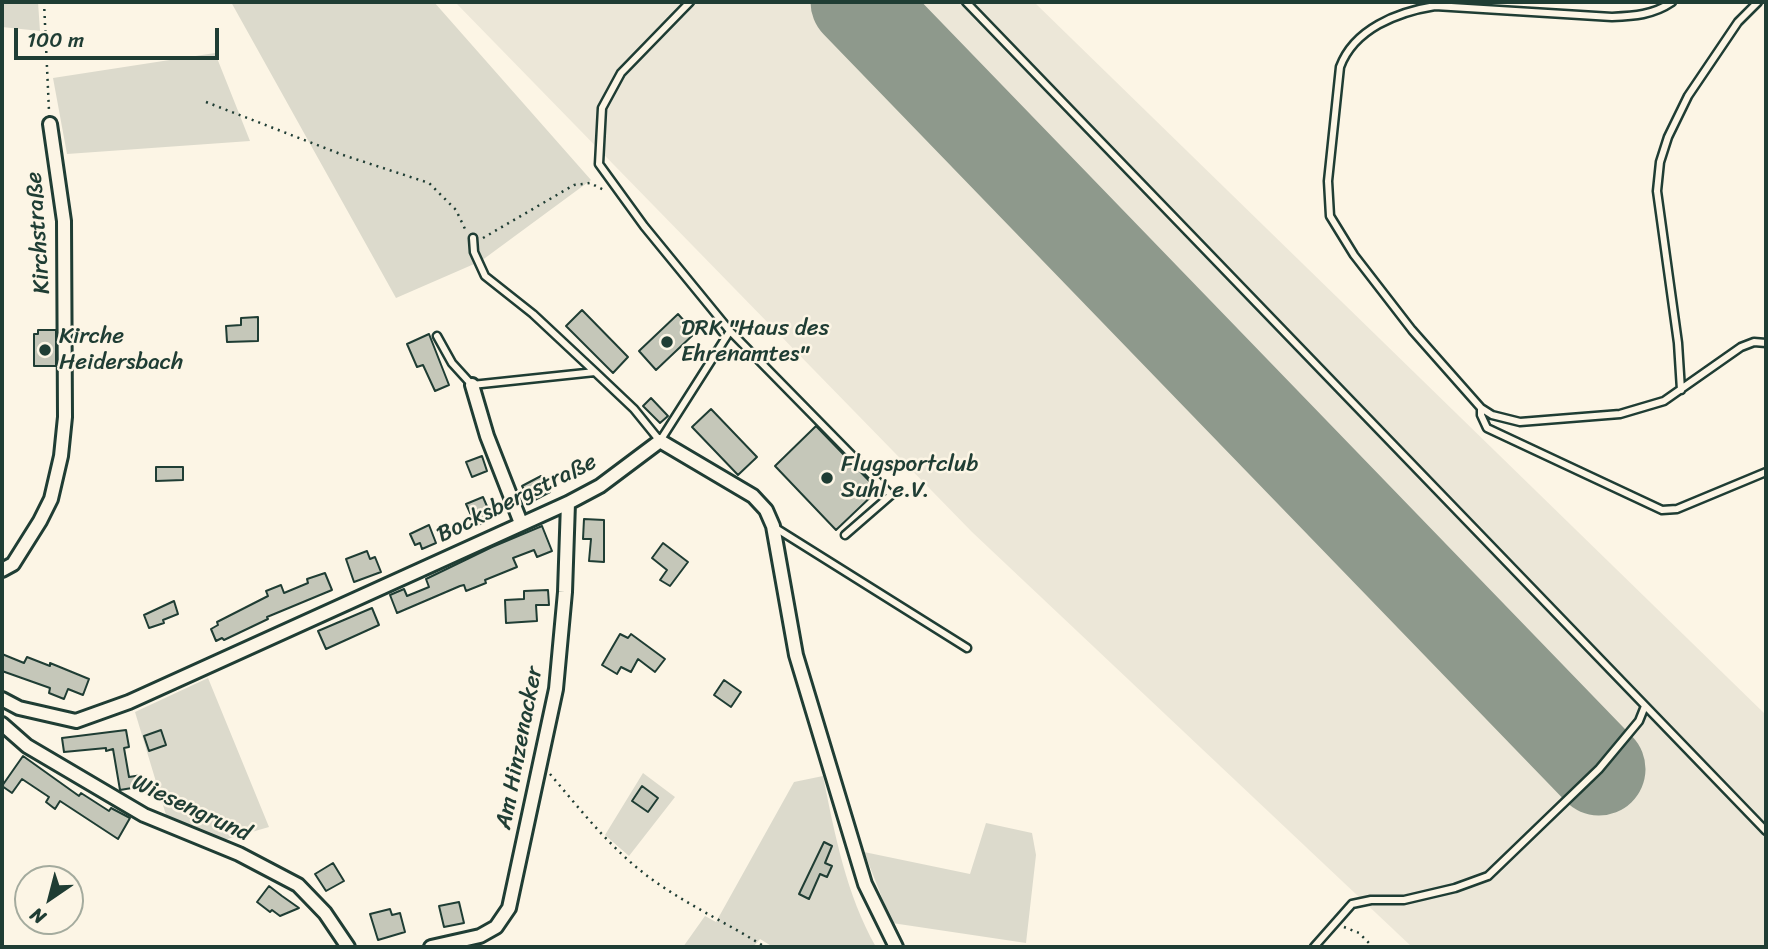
<!DOCTYPE html>
<meta charset="utf-8">
<style>
body{margin:0}
#map{position:relative;width:1768px;height:949px;overflow:hidden;background:#fcf5e5;font-family:Sriracha,sans-serif}
canvas{display:block}
.frame{position:absolute;inset:0;border:4px solid #1f3d34;pointer-events:none}
.north{position:absolute;left:14px;top:865px;width:70px;height:70px;box-sizing:border-box;background:#fcf5e5;border:2px solid #a4ab9e;border-radius:50%;rotate:215deg;font-size:19px;font-weight:700;line-height:28px;text-align:center;color:#1f3d34}
.north::after{content:'';display:block;margin:auto;width:24px;height:32px;background:#1f3d34;clip-path:polygon(50% 0,100% 100%,50% 72%,0 100%)}
.scale{position:absolute;left:14px;top:28px;width:205px;height:32px;box-sizing:border-box;border:4px solid #1f3d34;border-top:0;padding-left:9px;font-size:21px;line-height:24px;white-space:nowrap;color:#1f3d34;-webkit-text-stroke:5px #fcf5e5;paint-order:stroke}
</style>
<div id="map">
<canvas width="1768" height="949"></canvas>
<div class="frame"></div>
<div class="north">N</div>
<div class="scale">100 m</div>
</div>
<script>
const context = document.querySelector('canvas').getContext('2d');
context.lineJoin = 'round';
function fillPath(path, color) {
  context.fillStyle = color;
  context.fill(path, 'evenodd');
}
function strokePath(path, color, width, dash) {
  context.strokeStyle = color;
  context.lineWidth = width;
  context.lineCap = dash ? 'butt' : 'round';
  context.setLineDash(dash || []);
  context.stroke(path);
}
function label(font, color, halo, rows, align = 'center') {
  context.font = font + ' Sriracha,sans-serif';
  context.lineWidth = 5;
  context.setLineDash([]);
  context.textBaseline = 'middle';
  context.strokeStyle = halo;
  context.fillStyle = color;
  for (const [text, x, y, turn = 0] of rows) {
    context.save();
    context.translate(x, y);
    context.rotate((+turn || 0) * Math.PI / 180);
    context.textAlign = isNaN(turn) ? turn : align;
    if (halo) context.strokeText(text, 0, 0);
    context.fillText(text, 0, 0);
    context.restore();
  }
}
const built = new Path2D(`
 M455,2H1034L1766,715V947H1412L972,532Z`);
const green = new Path2D(`
 M2,2H38L40,31L2,27Z
 M231,2H434L591,180L481,261L396,298Z
 M215,53L250,141L67,154L53,78Z
 M208,678L269,827L224,840L166,815L135,712Z
 M643,773L675,797L629,856L605,835Z
 M823,776C835,835 846,894 876,947H773L760,939L753,947H683L705,916L716,922L794,782Z
 M986,823L1032,833L1036,855L1026,943L892,923L864,852L970,874Z`);
const runway = new Path2D(`
 M857,2L1599,769`);
const building = new Path2D(`
 M582,310L628,357L613,373L566,326Z
 M678,314L695,333L656,370L639,351Z
 M258,317V341L227,342L226,326L241,325V318Z
 M38,330H56V366H34V334H38Z
 M429,334L449,385L435,391L423,365L417,367L407,344Z
 M651,398L668,416L660,423L643,406Z
 M711,409L757,457L738,475L692,427Z
 M816,426L878,490L836,530L775,466Z
 M482,456L487,471L472,477L466,462Z
 M156,467H183V480L156,481Z
 M541,476L550,492L531,502L522,486Z
 M483,497L492,518L476,526L466,504Z
 M584,519L604,520V562L589,561L591,539H583Z
 M429,525L436,543L422,549L420,543L415,545L410,534Z
 M542,526L552,551L537,557L534,550L513,558L517,567L485,580L486,583L466,591L464,585L460,586L397,613L390,595L404,589L407,596L429,587L426,579L492,547Z
 M663,543L688,562L670,586L660,580L667,570L652,558Z
 M367,551L370,559L375,557L381,572L354,582L346,559Z
 M325,573L332,590L267,617L268,619L224,640L222,638L216,641L211,629L218,625L217,622L268,596L266,591L281,585L284,593L308,583L307,579Z
 M548,590L549,605H536L537,621L506,623L505,600L524,599V591Z
 M174,601L178,614L163,620L164,623L149,628L144,615Z
 M372,608L379,625L326,649L318,631Z
 M620,634L628,638L631,634L665,659L655,672L638,659L631,672L621,667L617,674L602,665Z
 M2,654L24,663L27,657L50,666V663L89,679L83,695L68,689L64,699L49,693L50,688L2,671Z
 M724,680L741,692L731,707L714,695Z
 M126,730L129,747L124,748L129,777L142,775L144,786L120,790L113,749L106,751V748L64,752L62,738Z
 M161,730L166,745L149,751L144,736Z
 M23,756L79,796L81,793L109,811L111,808L130,818L118,839L60,801L55,809L46,802L49,797L22,779L12,793L2,786Z
 M642,786L658,798L648,812L632,801Z
 M824,842L832,846L825,863L832,866L827,877L820,874L809,899L799,894Z
 M333,863L344,881L326,891L315,874Z
 M269,886L282,896L299,908L280,916L272,910L270,912L257,902Z
 M459,902L464,923L444,927L439,906Z
 M390,909L392,915L400,913L405,932L378,940L370,914Z`);
const path = new Path2D(`
 M44,2L49,111
 M206,102L343,155L429,183L456,210L466,231
 M483,238L574,185L590,183L606,191
 M550,774C585,815 617,857 663,887C696,909 732,926 765,947
 M1344,927L1359,933L1373,947`);
const lane = new Path2D(`
 M690,2L621,73L602,108L599,164L644,226L730,331
 M966,2L1766,831
 M1672,2C1653,15 1634,16 1612,17L1435,6C1397,12 1354,29 1340,67L1328,181L1330,216L1354,255L1412,330L1481,408V415L1487,428L1662,510L1677,509L1766,472
 M473,238L474,252L485,276L533,314L595,372
 M437,336L452,363L472,385L595,372L634,409L660,441L730,331L891,495L845,535
 M1681,390L1678,343L1657,191L1660,162L1668,137L1688,96L1738,22L1758,2
 M1481,408L1492,415L1520,422L1620,414L1664,401L1741,347L1754,342L1766,343
 M774,527L967,648
 M1314,947L1352,904L1371,900H1404L1455,888L1488,876L1599,769L1639,721L1645,706`);
const street = new Path2D(`
 M472,385L487,436L521,523
 M2,570L13,564L40,521L51,499L61,456L65,417L64,221L50,124
 M2,699L19,708L76,721L129,702L568,503L600,486L660,441L753,496L766,510L773,526L796,655L865,884L896,947
 M2,724L27,746L144,815L239,854L298,885L325,913L348,947
 M431,947L480,936L496,927L509,908L556,689L565,592L568,503`);
const markers = [
 [667,342,7,"#1f3d34"],
 [45,350,7,"#1f3d34"],
 [827,478,7,"#1f3d34"]
];
const streetNames = [
 ["Kirchstraße",39,233,-94],
 ["Bocksbergstraße",517,499,-26],
 ["Am Hinzenacker",520,748,-79],
 ["Wiesengrund",191,809,25]
];
const poiNames = [
 ["DRK \"Haus des",681,329],
 ["Ehrenamtes\"",681,355],
 ["Kirche",59,337],
 ["Heidersbach",59,363],
 ["Flugsportclub",841,465],
 ["Suhl e.V.",841,491]
];
fillPath(built, '#ece7d8');
fillPath(green, '#dcdacc');
strokePath(runway, '#8e998c', 93);
fillPath(building, '#c5c7b9');
strokePath(building, '#1f3d34', 2);
strokePath(lane, '#1f3d34', 11);
strokePath(street, '#1f3d34', 18);
strokePath(path, '#1f3d34', 2.5, [2, 5]);
strokePath(lane, '#fcf5e5', 6);
strokePath(street, '#fcf5e5', 12);
for (const [x, y, r, color] of markers) {
  const dot = new Path2D();
  dot.arc(x, y, r, 0, 2 * Math.PI);
  context.fillStyle = color;
  context.fill(dot);
  strokePath(dot, '#fcf5e5', 2.5);
}
label('23px', '#1f3d34', '#fcf5e5', streetNames);
label('23px', '#1f3d34', '#fcf5e5', poiNames, 'left');
</script>
